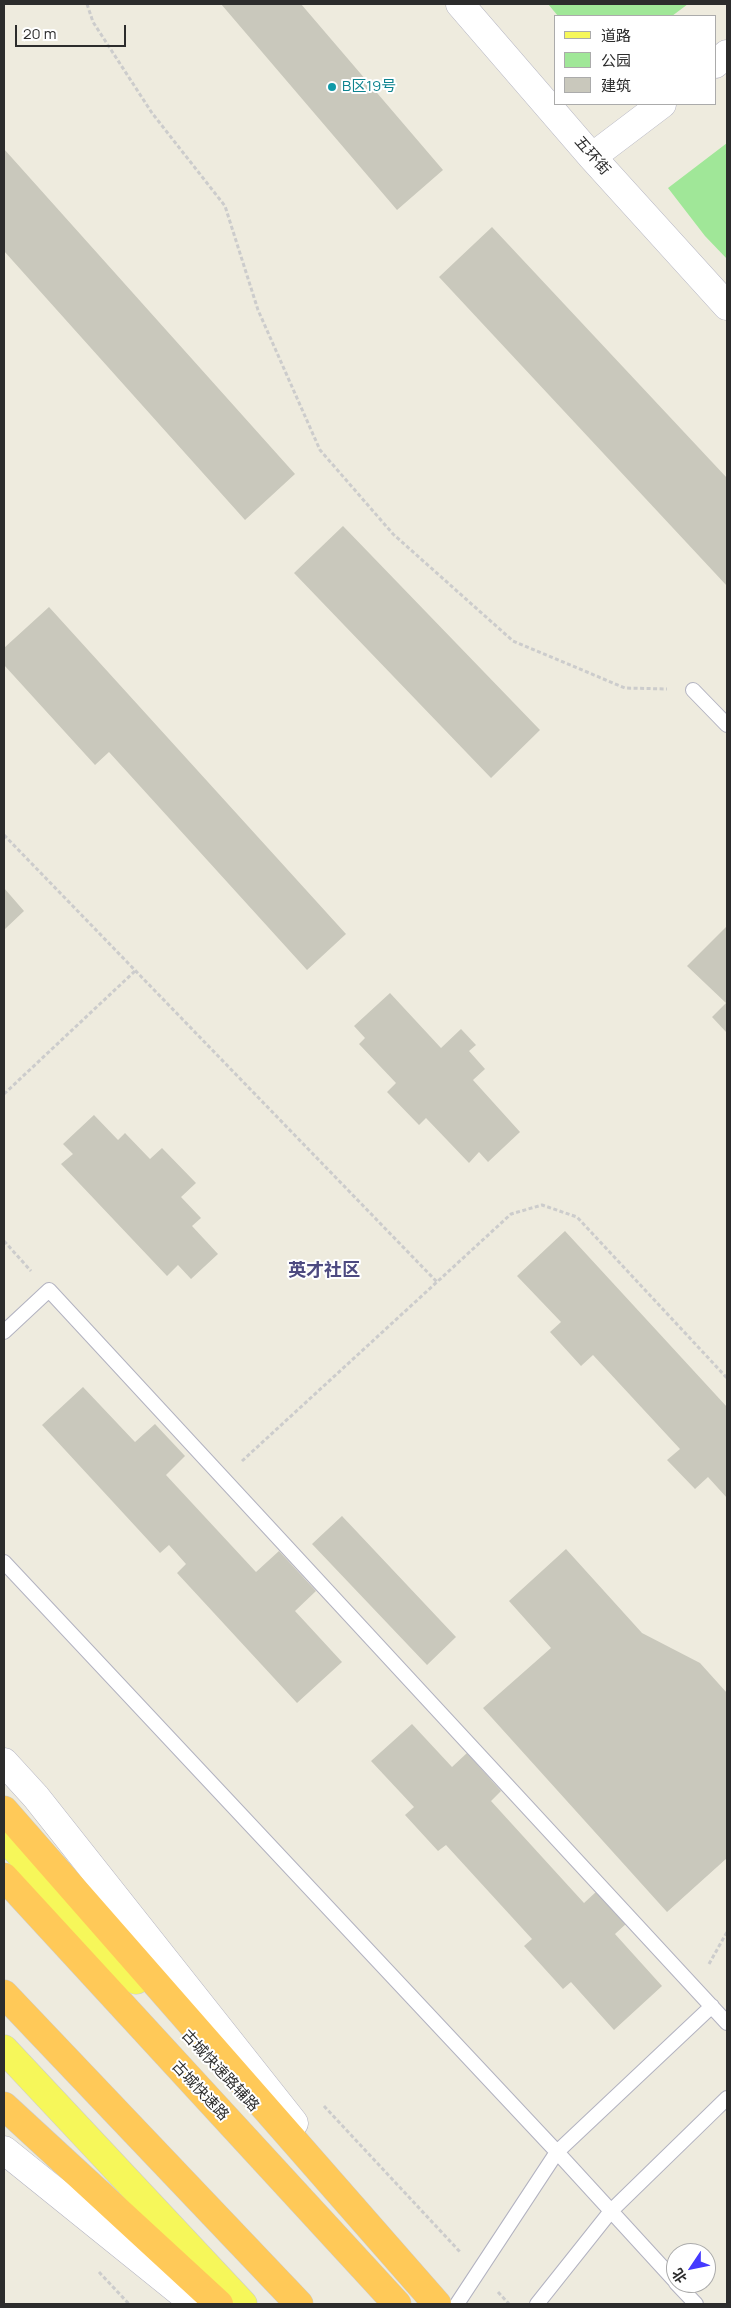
<!DOCTYPE html>
<meta charset="utf-8">
<style>
body{margin:0}
#map{position:relative;width:731px;height:2308px;overflow:hidden;background:#eeebde;font-family:Manrope,"Noto Sans SC",sans-serif}
canvas{display:block}
.frame{position:absolute;inset:0;border:5px solid #2c2c2c;pointer-events:none}
.legend{position:absolute;left:554px;top:15px;width:162px;height:90px;box-sizing:border-box;background:#fff;border:1px solid #ababab;margin:0;padding:6px 9px;list-style:none;font-size:15px;color:#2c2c2c}
.legend li{display:flex;align-items:center;gap:10px;height:25px}
.legend b{width:25px;border:1px solid #ababab}
.north{position:absolute;left:666px;top:2243px;width:50px;height:50px;box-sizing:border-box;background:#fff;border:1px solid #ababab;border-radius:50%;rotate:236deg;font-size:14px;font-weight:700;line-height:20px;text-align:center;color:#2c2c2c}
.north::after{content:'';display:block;margin:auto;width:18px;height:22px;background:#453aff;clip-path:polygon(50% 0,100% 100%,50% 72%,0 100%)}
.scale{position:absolute;left:15px;top:25px;width:111px;height:22px;box-sizing:border-box;border:2px solid #2c2c2c;border-top:0;padding-left:6px;font-size:15px;line-height:18px;white-space:nowrap;color:#2c2c2c;-webkit-text-stroke:4px #fff;paint-order:stroke}
</style>
<div id="map">
<canvas width="731" height="2308"></canvas>
<div class="frame"></div>
<ul class="legend">
<li><b style="height:6px;background:#f6f75a"></b>道路</li>
<li><b style="height:14px;background:#a0e798"></b>公园</li>
<li><b style="height:14px;background:#c9c8bc"></b>建筑</li>
</ul>
<div class="north">北</div>
<div class="scale">20 m</div>
</div>
<script>
const context = document.querySelector('canvas').getContext('2d');
context.lineJoin = 'round';
function fillPath(path, color) {
  context.fillStyle = color;
  context.fill(path, 'evenodd');
}
function strokePath(path, color, width, dash) {
  context.strokeStyle = color;
  context.lineWidth = width;
  context.lineCap = dash ? 'butt' : 'round';
  context.setLineDash(dash || []);
  context.stroke(path);
}
function label(font, color, halo, rows, align = 'center') {
  context.font = font + ' Manrope,"Noto Sans SC",sans-serif';
  context.lineWidth = 4;
  context.setLineDash([]);
  context.textBaseline = 'middle';
  context.strokeStyle = halo;
  context.fillStyle = color;
  for (const [text, x, y, turn = 0] of rows) {
    context.save();
    context.translate(x, y);
    context.rotate((+turn || 0) * Math.PI / 180);
    context.textAlign = isNaN(turn) ? turn : align;
    if (halo) context.strokeText(text, 0, 0);
    context.fillText(text, 0, 0);
    context.restore();
  }
}
const green = new Path2D(`
 M548,4H688L672,16H558Z
 M727,143V259L705,236L668,188Z`);
const building = new Path2D(`
 M221,4H301L443,170L397,210Z
 M4,149L295,474L245,520L4,251Z
 M492,227L727,478V586L439,277Z
 M343,526L540,730L491,778L294,573Z
 M49,607L346,934L307,970L109,752L95,765L4,665V648Z
 M4,888L24,911L4,930Z
 M727,926V1033L712,1017L726,1003L687,966Z
 M390,993L441,1048L461,1029L476,1045L469,1051L485,1069L473,1080L520,1132L488,1162L479,1152L469,1163L426,1118L419,1125L387,1092L396,1083L359,1044L365,1038L354,1026Z
 M94,1115L118,1140L125,1133L150,1159L162,1148L196,1183L181,1197L201,1218L192,1226L218,1254L191,1279L178,1265L167,1276L61,1164L73,1154L63,1144Z
 M565,1231L727,1407V1498L708,1477L695,1489L667,1460L680,1449L593,1355L581,1366L550,1332L561,1322L517,1276Z
 M83,1387L135,1442L155,1424L185,1456L166,1475L256,1572L279,1551L316,1591L295,1611L342,1662L297,1703L177,1573L186,1564L169,1545L160,1553L42,1425Z
 M342,1516L456,1637L427,1665L312,1544Z
 M566,1549L642,1633L700,1663L727,1693V1858L667,1912L483,1708L551,1648L509,1601Z
 M412,1724L452,1767L467,1753L501,1791L491,1801L584,1903L597,1891L627,1923L615,1934L662,1986L614,2030L571,1982L563,1989L524,1946L532,1939L446,1845L438,1851L405,1815L414,1807L371,1761Z`);
const path = new Path2D(`
 M87,4L93,22L152,113L225,206L258,310L320,450L393,534L513,641L625,688L667,689
 M4,835L437,1282
 M4,1094L135,971
 M4,1241L31,1271
 M242,1461L511,1214L542,1205L577,1217L727,1378
 M709,1964L727,1932
 M324,2106L461,2253
 M99,2272L129,2304
 M498,2292L509,2304`);
const lane = new Path2D(`
 M693,690L727,725
 M4,1332L49,1290L727,2023
 M4,1562L557,2152L676,2282
 M676,2283L696,2304
 M457,2304L557,2152L712,2006
 M537,2304L611,2211L727,2098`);
const street = new Path2D(`
 M460,4L592,157L727,306
 M715,64L727,54
 M592,157L662,104
 M4,1762L36,1797L294,2123
 M4,2150L195,2304`);
const primary = new Path2D(`
 M4,1837L136,1980
 M4,2049L243,2304`);
const highway = new Path2D(`
 M4,1810L437,2304
 M4,1877L397,2304
 M4,1994L299,2304
 M4,2106L219,2304`);
const markers = [
 [332,87,5,"#0f9aa8"]
];
const cultureNames = [
 ["B区19号",342,87]
];
const streetNames = [
 ["五环街",592,156,49],
 ["古城快速路辅路",220,2071,47],
 ["古城快速路",200,2091,47]
];
const quarterNames = [
 ["英才社区",324,1271]
];
fillPath(green, '#a0e798');
fillPath(building, '#c9c8bc');
strokePath(lane, '#b2b2c0', 16);
strokePath(street, '#b2b2c0', 29);
strokePath(primary, '#ccc', 29);
strokePath(highway, '#ccc', 29);
strokePath(path, '#ccc', 3, [4, 2.5]);
strokePath(lane, '#fff', 14);
strokePath(street, '#fff', 28);
strokePath(primary, '#f6f75a', 28);
strokePath(highway, '#ffc958', 28);
for (const [x, y, r, color] of markers) {
  const dot = new Path2D();
  dot.arc(x, y, r, 0, 2 * Math.PI);
  context.fillStyle = color;
  context.fill(dot);
  strokePath(dot, '#fff', 2);
}
label('15px', '#0d838f', '#fff', cultureNames, 'left');
label('15px', '#2c2c2c', '#fff', streetNames);
label('bold 18px', '#4d4a80', '#fff', quarterNames);
</script>
